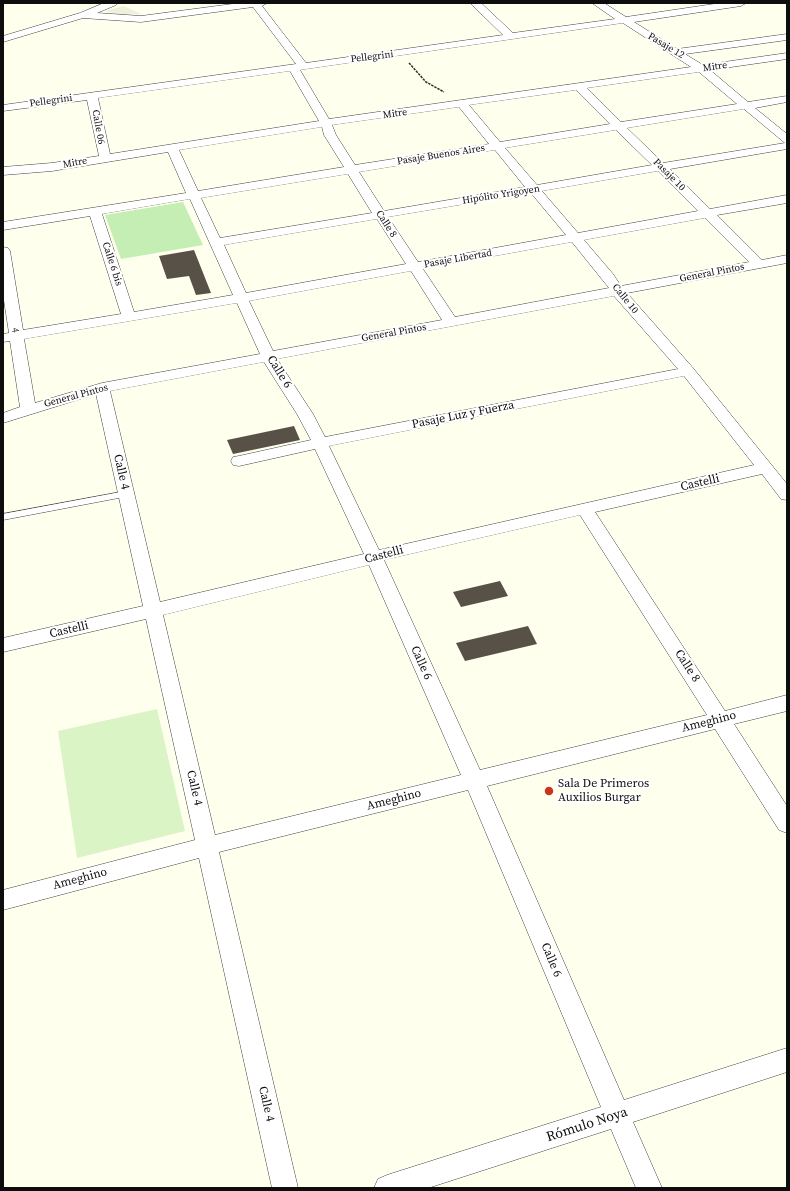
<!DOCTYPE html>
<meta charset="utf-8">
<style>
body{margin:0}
#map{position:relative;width:790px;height:1191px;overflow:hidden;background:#ffe;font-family:"Source Serif 4",serif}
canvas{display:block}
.frame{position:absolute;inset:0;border:4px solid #0d0d0d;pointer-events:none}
</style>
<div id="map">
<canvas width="790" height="1191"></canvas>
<div class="frame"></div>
</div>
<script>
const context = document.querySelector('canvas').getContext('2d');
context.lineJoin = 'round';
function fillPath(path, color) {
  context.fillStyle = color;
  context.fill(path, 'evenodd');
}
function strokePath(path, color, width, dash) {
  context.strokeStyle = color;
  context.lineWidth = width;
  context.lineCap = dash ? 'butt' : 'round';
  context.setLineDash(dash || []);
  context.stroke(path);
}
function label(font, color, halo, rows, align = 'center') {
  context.font = font + ' "Source Serif 4",serif';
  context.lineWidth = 4;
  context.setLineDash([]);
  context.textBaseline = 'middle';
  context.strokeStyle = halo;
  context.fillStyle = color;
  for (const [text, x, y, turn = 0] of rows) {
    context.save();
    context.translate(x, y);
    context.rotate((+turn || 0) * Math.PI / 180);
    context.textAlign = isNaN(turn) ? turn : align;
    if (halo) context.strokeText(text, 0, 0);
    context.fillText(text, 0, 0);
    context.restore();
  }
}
const green = new Path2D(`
 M183,202L203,245L121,259L105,215Z`);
const pitch = new Path2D(`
 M157,709L185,831L77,858L58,731Z`);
const plaza = new Path2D(`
 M124,6L141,14L120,15L105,11Z`);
const building = new Path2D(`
 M194,250L211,293L196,295L189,276L167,279L159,256Z
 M294,426L300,440L233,454L227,440Z
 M500,581L508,596L461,607L453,592Z
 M528,626L537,644L465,661L456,643Z`);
const path = new Path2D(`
 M409,63L426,82L444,92`);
const service = new Path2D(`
 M126,491L129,492L130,494L129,496L3,520V514Z`);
const minor = new Path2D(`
 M104,3H118L116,5L97,13L141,16L240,3H267L262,6L306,63L503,35L470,3H481L513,33L615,19L592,3H604L626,17L721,3H746L741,6L634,22L677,49L787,34V40L685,54L703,65L787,53V59L710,70L748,102L787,96V102L755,108L787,134V149L670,169L710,209L787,195V203L717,215L762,260L787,255V263L627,293L693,368L787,484V500L781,499L762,474L595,512L725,711L787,695V711L734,724L787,806V833L779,830L715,729L487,786L624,1100L787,1048V1072L633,1122L662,1188H636L611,1129L428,1188H374L378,1179L387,1175L601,1107L468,790L219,852L298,1188H272L199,858L3,910V890L195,840L146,619L3,652V638L143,606L96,394L3,423V413L20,407L10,341L3,342V334L9,333L3,294V247L8,248L10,251L23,330L121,314L90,216L3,230V222L186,193L168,152L52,171L3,175V167L52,163L99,156L87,100L3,111V105L296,64L253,7L141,22L83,18L3,42V36L80,13ZM623,23L691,67L329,119L300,70ZM290,71L319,121L110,154L98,98ZM699,72L737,104L621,122L587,88ZM576,90L610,124L500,142L469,105ZM459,107L489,144L355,165L336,135L332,125ZM744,109L785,143L663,163L627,128ZM322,127L324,135L344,167L198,191L179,150ZM616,130L652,165L537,185L505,148ZM495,150L525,187L384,211L359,172ZM658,171L698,211L578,233L542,191ZM348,174L372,213L220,238L201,198ZM531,193L566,235L418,262L388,217ZM190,199L233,295L134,312L102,214ZM705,218L749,262L621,286L613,274L584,240ZM377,219L406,264L246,293L224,245ZM572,242L609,288L455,317L423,269ZM411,271L442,320L273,351L249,301ZM614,296L678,369L325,437L313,414L277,359ZM237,303L260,354L102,383L35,403L24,339ZM264,362L297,414L311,440L239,456L233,457L231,461L233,465L239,466L315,449L364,554L160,602L110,391ZM684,376L754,465L379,550L329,446ZM580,515L707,715L480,770L384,560ZM369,565L461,775L215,835L163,615Z`);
const markers = [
 [549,791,5,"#cc3617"]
];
const farStreetnames = [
 ["Pasaje 12",666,46,31],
 ["Pellegrini",372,57,-7],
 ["Mitre",715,67,-8],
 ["Pellegrini",51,101,-8],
 ["Mitre",395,114,-8],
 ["Calle 06",98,127,80],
 ["Pasaje Buenos Aires",441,155,-9],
 ["Mitre",75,163,-10],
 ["Pasaje 10",669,175,45],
 ["Hipólito Yrigoyen",501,195,-9],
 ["Calle 8",386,224,57],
 ["Pasaje Libertad",458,259,-10],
 ["Calle 6 bis",112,264,72],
 ["General Pintos",712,273,-11],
 ["Calle 10",625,299,51],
 ["4",15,330,82],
 ["General Pintos",394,333,-10],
 ["General Pintos",76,396,-15]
];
const streetNames = [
 ["Calle 6",279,372,58],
 ["Pasaje Luz y Fuerza",463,415,-11],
 ["Calle 4",121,472,77],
 ["Castelli",700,483,-13],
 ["Castelli",384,555,-15],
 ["Castelli",69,630,-13],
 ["Calle 6",421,663,66],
 ["Calle 8",687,666,57],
 ["Ameghino",709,722,-14],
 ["Calle 4",194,788,77],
 ["Ameghino",394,800,-14],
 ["Ameghino",80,879,-15],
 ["Calle 6",551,960,67],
 ["Calle 4",266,1104,77]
];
const poiNames = [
 ["Sala De Primeros",558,784],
 ["Auxilios Burgar",558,798]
];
const nearStreetnames = [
 ["Rómulo Noya",587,1125,-18]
];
fillPath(green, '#c4eeb3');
fillPath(pitch, '#daf4c6');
fillPath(plaza, '#f0efdb');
fillPath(building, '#575148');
strokePath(service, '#404040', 1);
strokePath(minor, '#404040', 1);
strokePath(path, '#2f2f2f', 1.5, [2.5, 1]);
fillPath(service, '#fff');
fillPath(minor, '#fff');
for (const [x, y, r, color] of markers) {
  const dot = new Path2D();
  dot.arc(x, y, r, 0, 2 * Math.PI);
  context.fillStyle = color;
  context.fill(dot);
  strokePath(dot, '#fff', 1.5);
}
label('10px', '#0d0d0d', '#fff', farStreetnames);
label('12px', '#0d0d0d', '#fff', streetNames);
label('12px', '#0d0d0d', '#fff', poiNames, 'left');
label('14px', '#0d0d0d', '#fff', nearStreetnames);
</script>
